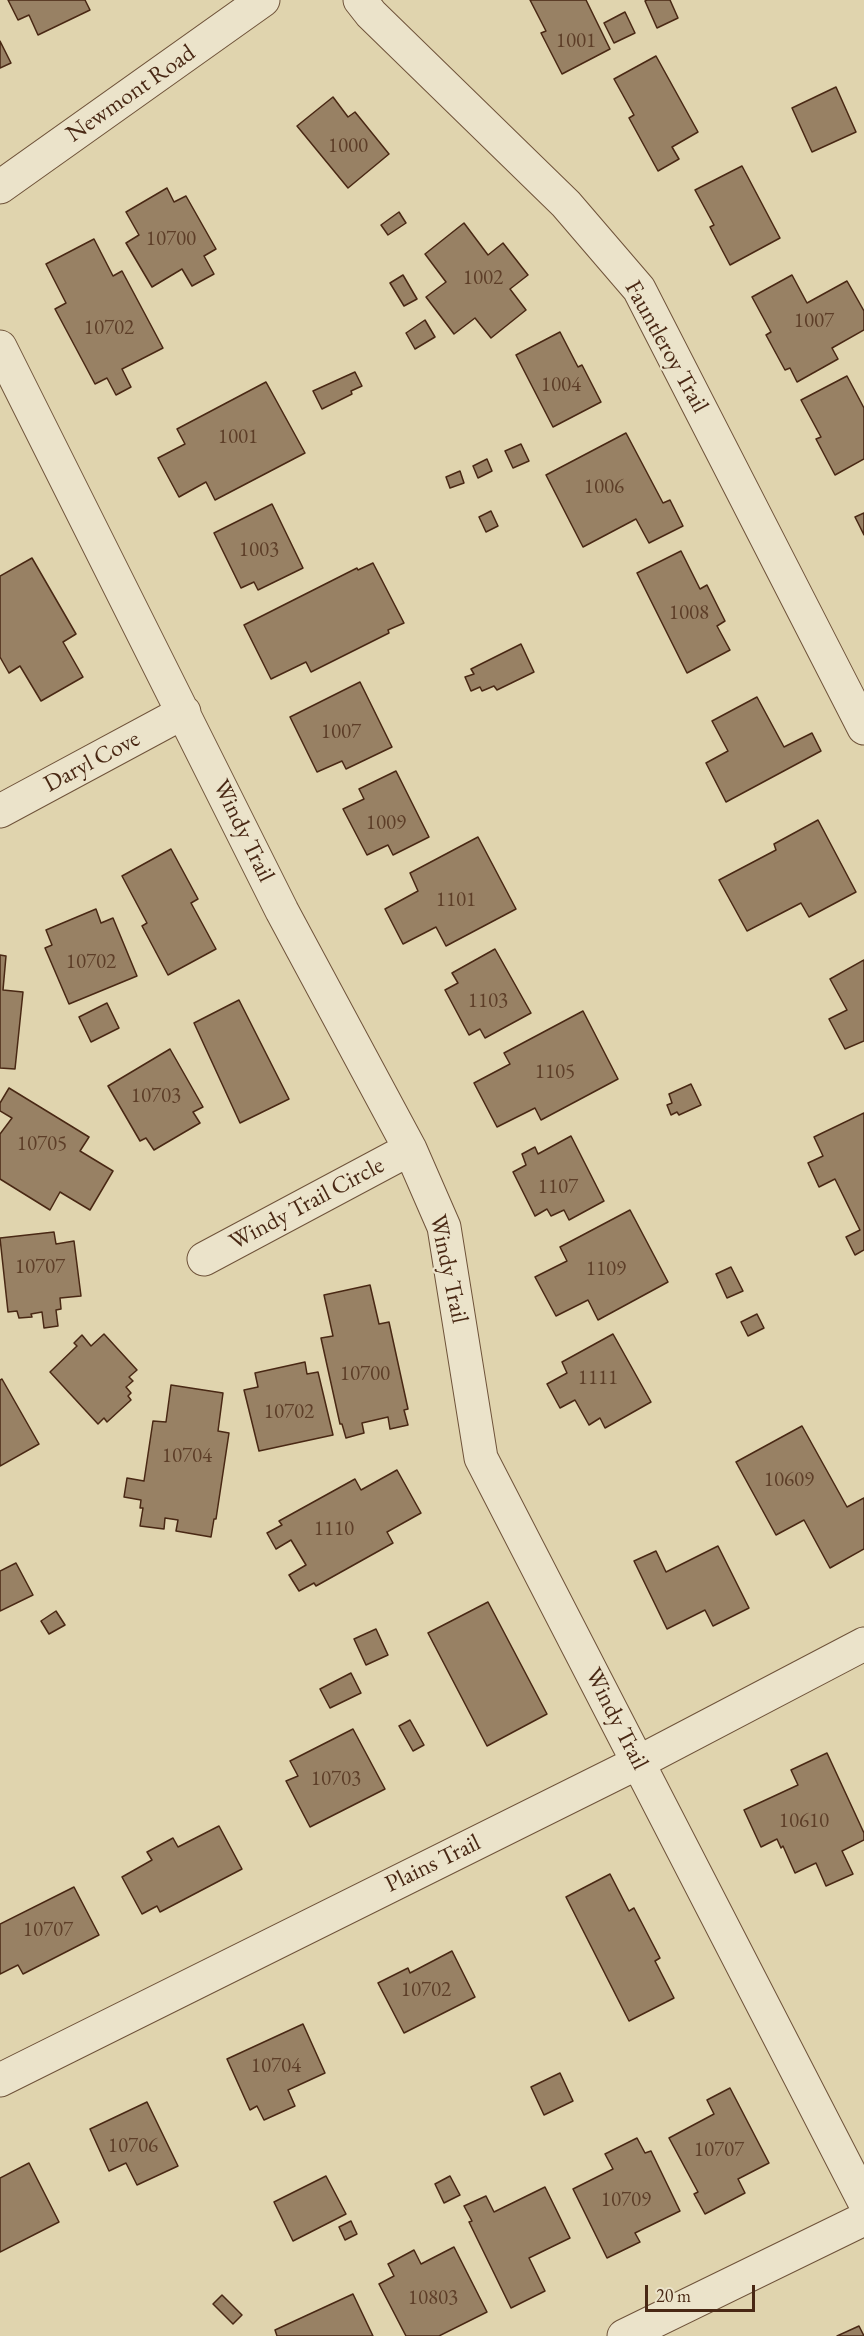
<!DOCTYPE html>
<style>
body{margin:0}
#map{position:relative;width:864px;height:2336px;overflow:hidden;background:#e0d4ae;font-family:"EB Garamond",serif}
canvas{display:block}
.scale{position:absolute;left:645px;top:2285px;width:110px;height:27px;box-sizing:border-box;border:3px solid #492814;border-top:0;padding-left:8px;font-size:18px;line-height:21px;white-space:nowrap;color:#492814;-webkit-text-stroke:4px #ebe3ca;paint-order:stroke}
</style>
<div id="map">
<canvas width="864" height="2336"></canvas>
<div class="scale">20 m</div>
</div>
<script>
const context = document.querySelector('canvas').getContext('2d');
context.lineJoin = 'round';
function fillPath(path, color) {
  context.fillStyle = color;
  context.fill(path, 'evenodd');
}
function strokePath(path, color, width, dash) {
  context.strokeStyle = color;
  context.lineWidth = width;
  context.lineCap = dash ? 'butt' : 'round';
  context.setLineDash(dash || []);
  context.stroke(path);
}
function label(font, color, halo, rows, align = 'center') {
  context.font = font + ' "EB Garamond",serif';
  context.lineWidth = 4.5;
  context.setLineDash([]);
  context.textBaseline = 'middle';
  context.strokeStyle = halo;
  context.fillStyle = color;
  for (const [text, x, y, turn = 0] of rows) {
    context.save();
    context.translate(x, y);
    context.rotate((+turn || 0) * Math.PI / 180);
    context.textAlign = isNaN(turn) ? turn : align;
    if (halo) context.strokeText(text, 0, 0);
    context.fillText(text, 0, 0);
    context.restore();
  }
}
const building = new Path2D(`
 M8,0H85L90,10L38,35L29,15L18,20Z
 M530,0H586L610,49L562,74L541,33L546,31Z
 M647,0H670L678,18L657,28L645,1Z
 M625,12L635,33L614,43L604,23Z
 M0,41L11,63L0,68Z
 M656,56L698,132L672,147L679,159L658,171L629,118L634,115L614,79Z
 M836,87L856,132L812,152L792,108Z
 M333,97L348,117L355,112L389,154L348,188L297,126Z
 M742,166L780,238L730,265L710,227L714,225L695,190Z
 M167,188L174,202L186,196L216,249L204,256L214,274L192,286L182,269L152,287L126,243L139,235L126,212Z
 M399,212L406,223L388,235L381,225Z
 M464,223L488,255L503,243L528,275L510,289L526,310L491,338L475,318L454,334L426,297L446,282L425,254Z
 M94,239L113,276L122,271L163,348L122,369L131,387L116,395L107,378L95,384L55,309L66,303L46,264Z
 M403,275L417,299L404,306L390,283Z
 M792,275L807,303L847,281L864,311V330L832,348L838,359L797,382L790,368L785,370L766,335L771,332L752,297Z
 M425,320L435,337L415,349L406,333Z
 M560,332L578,367L582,365L601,402L553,427L516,355Z
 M355,372L362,386L351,391L352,394L322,409L313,391Z
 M847,376L864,408V459L835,475L816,439L821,437L801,400Z
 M266,382L305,453L215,500L206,482L179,497L158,458L185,444L177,429Z
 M626,433L663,503L670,500L683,526L649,543L636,519L583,547L546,475Z
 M521,444L529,461L513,468L505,451Z
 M487,459L492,471L478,478L473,466Z
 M460,471L464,483L450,488L446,477Z
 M272,504L303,568L258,590L254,582L241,588L214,533Z
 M491,511L498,526L486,532L479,517Z
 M864,513V535L855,517Z
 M681,551L700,589L707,585L725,621L717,626L730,650L687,673L637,573Z
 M32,558L76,634L63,642L83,677L41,701L20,666L9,673L0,657V576Z
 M373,563L404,623L388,630L389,633L311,672L306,662L271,679L244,625L357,568L358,570Z
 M521,644L534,672L497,690L494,686L482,691L480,687L471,691L465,677L474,674L471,669Z
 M360,682L392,747L346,769L342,761L317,772L290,717Z
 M757,697L784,747L812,733L821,751L726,802L706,763L728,751L712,721Z
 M396,771L429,837L393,855L388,845L367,855L343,809L364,799L359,789Z
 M818,820L856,892L809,917L801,903L747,931L719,880L776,850L774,844Z
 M478,837L516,909L446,946L436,927L403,944L385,909L418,891L410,873Z
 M171,849L198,899L191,903L216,949L168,975L142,926L147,923L122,876Z
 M96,909L101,923L113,918L137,976L69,1004L45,948L52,945L46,930Z
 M495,949L531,1013L485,1038L480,1029L469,1035L445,990L458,983L452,973Z
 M0,955L6,956L3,990L23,992L15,1069L0,1068Z
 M864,960V1041L845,1049L829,1019L847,1010L830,979Z
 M239,1000L289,1099L240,1123L194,1023Z
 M107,1003L119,1028L91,1042L79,1017Z
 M583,1011L618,1079L541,1120L535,1108L497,1127L474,1083L510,1064L504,1053Z
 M170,1049L203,1107L193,1112L200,1123L154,1150L146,1138L140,1141L108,1086Z
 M691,1084L701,1105L679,1115L677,1112L671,1115L667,1105L672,1103L669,1094Z
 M9,1088L89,1137L80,1151L113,1171L90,1210L60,1192L50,1210L0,1179V1134L12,1118L0,1111V1103Z
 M864,1113V1250L855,1255L846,1237L860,1230L835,1179L819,1187L808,1163L823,1156L814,1137Z
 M571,1136L604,1201L569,1220L564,1210L551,1216L547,1209L535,1216L513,1172L526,1165L522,1154L535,1147L538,1154Z
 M630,1210L668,1282L598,1320L588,1300L556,1316L535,1277L567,1261L560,1247Z
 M54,1232L56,1244L74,1241L81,1296L60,1298L61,1309L56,1310L58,1326L44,1328L42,1312L31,1314L32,1317L19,1318L17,1311L8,1312L0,1238Z
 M731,1267L743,1291L727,1298L716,1274Z
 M370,1285L379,1324L389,1322L408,1409L404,1410L408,1425L390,1429L388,1417L362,1423L364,1433L346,1438L342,1424H340L321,1338L333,1336L324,1295Z
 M757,1314L764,1328L748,1336L741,1322Z
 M104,1334L137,1370L129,1377L133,1381L126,1387L131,1393L128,1396L131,1400L107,1422L104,1418L98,1424L50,1372L77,1346L74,1343L82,1335L91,1346Z
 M613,1334L651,1402L605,1428L600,1418L589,1425L575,1400L560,1408L547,1384L567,1373L562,1362Z
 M305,1362L307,1374L318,1372L333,1435L259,1451L244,1390L258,1387L255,1373Z
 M2,1379L39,1444L0,1466V1380Z
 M171,1385L223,1393L218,1431L229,1433L216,1519H214L211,1537L176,1531L178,1520L165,1518L164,1529L140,1526L143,1508H140L141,1500L124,1497L127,1478L144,1481L153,1421L166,1422Z
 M802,1426L847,1507L864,1498V1549L830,1568L804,1520L776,1535L736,1462Z
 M397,1470L421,1513L387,1532L393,1543L316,1586L314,1583L299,1591L289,1575L306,1565L291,1540L276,1549L267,1533L282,1525L279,1521L355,1479L361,1490Z
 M718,1546L749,1608L713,1626L705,1610L667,1629L634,1561L656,1551L666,1572Z
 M16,1563L33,1595L0,1611V1571Z
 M488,1602L547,1714L487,1746L428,1633Z
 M56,1611L65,1625L49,1634L41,1621Z
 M376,1629L388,1655L366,1665L354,1639Z
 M351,1673L361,1693L330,1708L320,1689Z
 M410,1720L424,1745L413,1751L399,1726Z
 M353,1729L385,1789L310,1827L286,1781L298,1776L290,1761Z
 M827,1753L864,1833V1840L842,1851L853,1874L826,1886L816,1863L795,1873L783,1846L781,1848L777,1839L761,1847L744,1810L798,1785L791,1770Z
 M219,1826L242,1869L160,1912L157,1906L142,1914L122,1877L152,1860L147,1852L173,1838L178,1847Z
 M610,1874L629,1911L634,1908L660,1958L655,1961L674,1998L629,2021L566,1897Z
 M74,1887L99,1935L23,1974L18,1965L0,1974V1924Z
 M452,1951L475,1997L404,2033L378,1983L408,1968L410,1973Z
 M303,2024L325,2073L288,2090L295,2106L264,2120L257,2106L250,2110L227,2059Z
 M560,2073L573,2101L544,2115L531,2087Z
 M730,2088L769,2163L738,2179L745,2193L705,2214L694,2194L698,2192L669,2138L714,2114L707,2100Z
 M147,2102L178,2166L137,2185L126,2163L109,2171L90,2129Z
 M637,2138L645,2153L651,2151L680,2211L635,2233L640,2242L607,2258L573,2189L613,2169L605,2154Z
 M29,2163L59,2222L0,2252V2178Z
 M326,2176L346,2214L293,2241L274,2202Z
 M450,2176L460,2195L444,2203L435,2184Z
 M545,2187L570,2238L529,2258L545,2291L511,2308L469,2222L472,2221L464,2206L486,2196L494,2212Z
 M351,2221L357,2234L345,2240L339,2227Z
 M454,2247L487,2312L439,2336H406L379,2284L394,2276L388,2264L414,2250L421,2264Z
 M353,2294L373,2336H277L275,2330Z
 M222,2295L242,2315L233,2324L213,2304Z
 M859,2326L864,2336H837Z`);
const minor = new Path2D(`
 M360,0L371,14L566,204L639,289L864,728
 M0,187L263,0
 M0,347L282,911L410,1149L444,1227L481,1458L864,2201
 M0,811L184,712
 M204,1259L410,1149
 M0,2080L639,1762L864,1644
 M624,2336L864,2219`);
const numberNames = [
 ["1001",576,41],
 ["1000",348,146],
 ["10700",171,239],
 ["1002",483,278],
 ["1007",814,321],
 ["10702",109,328],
 ["1004",561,385],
 ["1001",238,437],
 ["1006",604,487],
 ["1003",259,550],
 ["1008",689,613],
 ["1007",341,732],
 ["1009",386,823],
 ["1101",456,900],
 ["10702",91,962],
 ["1103",488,1001],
 ["1105",555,1072],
 ["10703",156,1096],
 ["10705",42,1144],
 ["1107",558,1187],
 ["10707",40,1267],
 ["1109",606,1269],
 ["10700",365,1374],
 ["1111",598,1378],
 ["10702",289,1412],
 ["10704",187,1456],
 ["10609",789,1480],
 ["1110",334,1529],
 ["10703",336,1779],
 ["10610",804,1821],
 ["10707",48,1930],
 ["10702",426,1990],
 ["10704",276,2066],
 ["10706",133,2146],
 ["10707",719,2150],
 ["10709",626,2200],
 ["10803",433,2298]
];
const streetNames = [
 ["Newmont Road",131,94,-35],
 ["Fauntleroy Trail",666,347,61],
 ["Daryl Cove",92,762,-28],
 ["Windy Trail",243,831,64],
 ["Windy Trail Circle",307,1204,-28],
 ["Windy Trail",448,1269,78],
 ["Windy Trail",616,1719,63],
 ["Plains Trail",433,1864,-26]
];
fillPath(building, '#988164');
strokePath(building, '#492814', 1.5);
strokePath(minor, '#6f533a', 35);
strokePath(minor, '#ebe3ca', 33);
label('21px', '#5d3e28', null, numberNames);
label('24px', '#492814', '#ebe3ca', streetNames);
</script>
